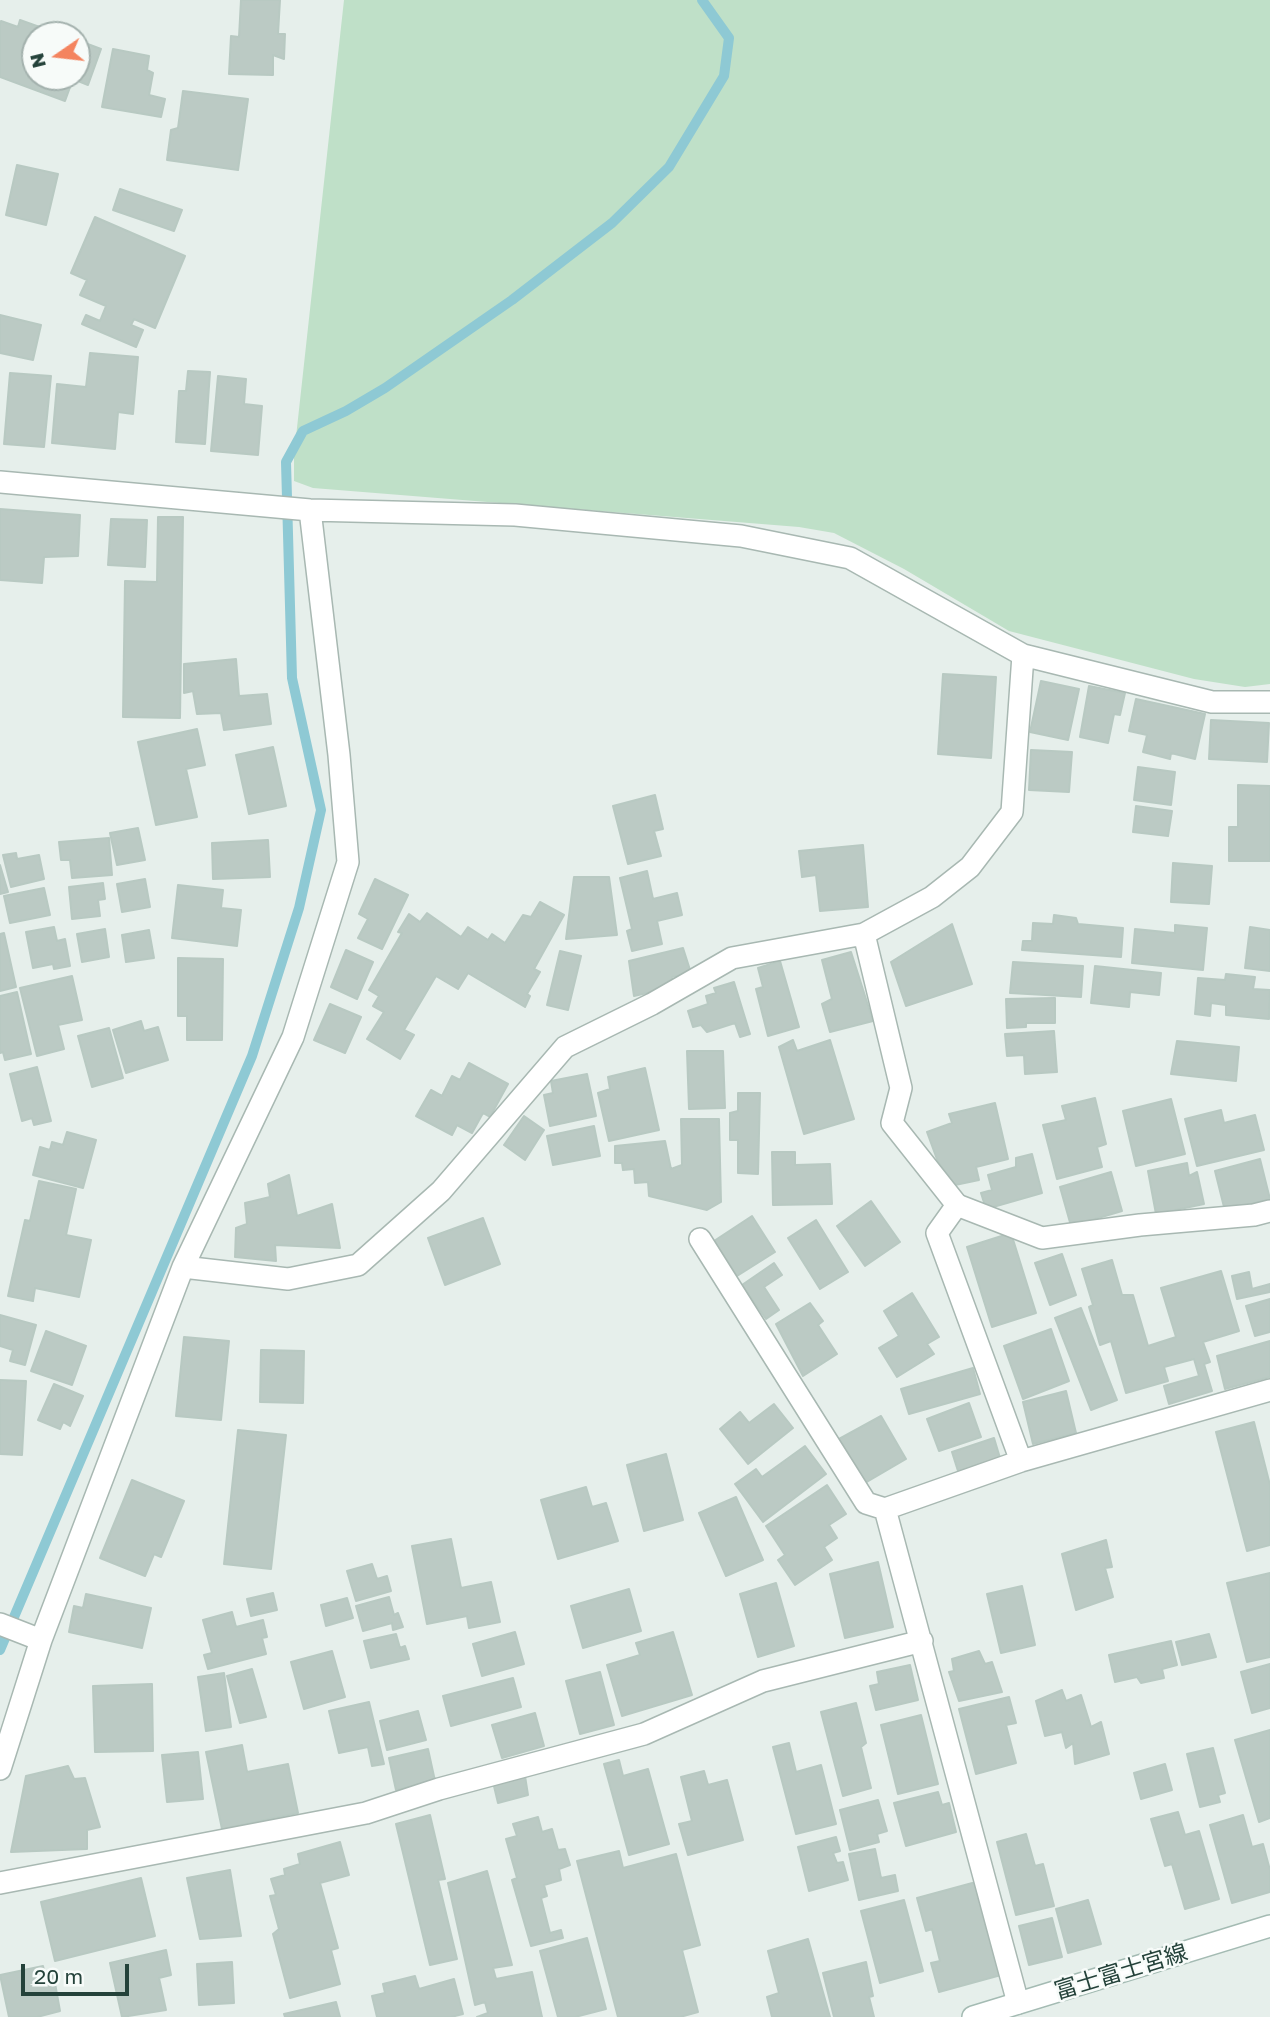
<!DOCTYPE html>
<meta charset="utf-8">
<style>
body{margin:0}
#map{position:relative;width:1270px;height:2017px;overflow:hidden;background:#e6efeb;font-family:"Golos Text",sans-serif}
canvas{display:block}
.north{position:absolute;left:21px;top:21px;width:70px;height:70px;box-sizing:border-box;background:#f7fbf9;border:2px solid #a3b1ad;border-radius:50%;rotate:256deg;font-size:19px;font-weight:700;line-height:28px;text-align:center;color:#24423a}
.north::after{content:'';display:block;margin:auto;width:24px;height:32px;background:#f4845f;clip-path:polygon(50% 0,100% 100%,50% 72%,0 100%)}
.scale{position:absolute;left:21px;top:1964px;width:108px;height:32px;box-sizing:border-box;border:4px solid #24423a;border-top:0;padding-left:9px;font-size:21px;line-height:24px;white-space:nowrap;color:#24423a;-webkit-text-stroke:5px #f7fbf9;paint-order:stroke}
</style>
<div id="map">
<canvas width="1270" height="2017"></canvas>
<div class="north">N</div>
<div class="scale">20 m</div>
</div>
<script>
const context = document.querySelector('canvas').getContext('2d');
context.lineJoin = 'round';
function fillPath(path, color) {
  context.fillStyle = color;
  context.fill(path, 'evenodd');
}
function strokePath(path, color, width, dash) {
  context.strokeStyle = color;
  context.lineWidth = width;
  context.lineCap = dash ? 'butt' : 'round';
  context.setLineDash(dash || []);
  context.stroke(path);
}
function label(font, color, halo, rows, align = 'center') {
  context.font = font + ' "Golos Text","Noto Sans JP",sans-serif';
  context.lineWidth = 5;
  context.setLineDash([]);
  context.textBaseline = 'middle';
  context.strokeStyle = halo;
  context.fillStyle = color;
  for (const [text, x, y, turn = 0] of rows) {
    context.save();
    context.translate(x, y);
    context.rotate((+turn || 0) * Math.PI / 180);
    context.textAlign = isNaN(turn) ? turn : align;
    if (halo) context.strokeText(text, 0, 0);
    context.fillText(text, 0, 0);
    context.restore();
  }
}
const green = new Path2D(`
 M344,0H1270V684L1245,687L1194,679L1009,631L904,569L834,533L799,527L313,488L294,481V455Z`);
const stream = new Path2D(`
 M0,1650L252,1056L299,908L321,810L292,678L286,462L303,431L346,411L385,388L512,300L612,223L669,167L724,76L729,38L702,0`);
const building = new Path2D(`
 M241,0H280L278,34H285L284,59L273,55V75L229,74L231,36L239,37Z
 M20,20L62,35H35V77H77V40L101,49L88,85L73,79L65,101L0,77V23L1,21L18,27Z
 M113,49L149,56L147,70L153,73L149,95L165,99L161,117L102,107Z
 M183,91L248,99L238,170L167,160L171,130L178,128Z
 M17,165L58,174L46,225L6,215Z
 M120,189L182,210L174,231L113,210Z
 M95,217L185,256L155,328L134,319L131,325L143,330L136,347L82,324L86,315L100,321L106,306L80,295L87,280L71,273Z
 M0,315L41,325L33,360L0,353Z
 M90,353L138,357L133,414L118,412L115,449L52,443L57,384L86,387Z
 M188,371L210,372L205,444L176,442L179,391H186Z
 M10,373L51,376L44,447L4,444Z
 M218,376L246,379L244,404L262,406L258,455L211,451Z
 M0,509L80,515L78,556L44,557L42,583L0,580Z
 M158,517H183L180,718L123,717L125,581L157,582Z
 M111,519L147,520L145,567L108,565Z
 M236,659L239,696L267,694L271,724L224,730L221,713L197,714L193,691L184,693V664Z
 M943,674L996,677L991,758L938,754Z
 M1041,681L1079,689L1068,740L1030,732Z
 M1089,686L1125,693L1120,715L1114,714L1108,743L1080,737Z
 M1136,699L1205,714L1195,759L1171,753L1170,759L1143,752L1147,735L1129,731Z
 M1211,720L1269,723L1267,762L1209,759Z
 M197,729L205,765L186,769L197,817L156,825L138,742Z
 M273,747L286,806L249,814L236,755Z
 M1031,750L1072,752L1069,792L1029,790Z
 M1138,767L1175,772L1171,805L1134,800Z
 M1238,785L1270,786V861H1229V827H1238Z
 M655,795L663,829L654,831L661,856L628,864L613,806Z
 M1136,806L1172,811L1168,836L1133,832Z
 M138,828L145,860L117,865L110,833Z
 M109,838L112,875L72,878L70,860H61L59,842Z
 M268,840L270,877L213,879L212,843Z
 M863,845L868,907L820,911L816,875L802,877L799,851Z
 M16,853L17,859L39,855L44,879L11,887L3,855Z
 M1173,863L1212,866L1209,904L1171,902Z
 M0,865L8,892L0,894Z
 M647,871L653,899L677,893L682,915L657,921L662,944L632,951L627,931L632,929L620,878Z
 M574,877H609L617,935L566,939Z
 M145,879L150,907L122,912L117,884Z
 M375,879L408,895L382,949L358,938L368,919L359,914Z
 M103,883L105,899L98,900L100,916L72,919L69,887Z
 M178,885L223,890L221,908L241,910L237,946L172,938Z
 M44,888L50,915L10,923L4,896Z
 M540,902L564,915L534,969L540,972L527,994L530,996L525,1007L468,973L458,989L436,976L404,1030L414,1035L400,1059L367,1039L384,1012L373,1006L379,996L369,990L402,933L398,932L409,914L420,922L427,913L461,937L468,927L488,940L492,934L505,943L523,915L531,917Z
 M1054,915L1076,918L1078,924L1123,928L1121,957L1022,950L1023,941H1032L1033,923L1053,924Z
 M952,924L972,984L906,1006L891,962Z
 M1175,925L1207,928L1203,970L1132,963L1135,929L1175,933Z
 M54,927L57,941L65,939L70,966L54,969L53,964L33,968L26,932Z
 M1250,927L1270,930V971L1245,968Z
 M105,929L109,957L82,962L77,934Z
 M149,930L154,958L126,962L122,935Z
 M4,933L16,987L0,991V934Z
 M683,948L691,973L672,977L673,987L634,996L629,961Z
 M346,950L373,962L357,999L331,987Z
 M560,951L581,956L568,1010L547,1005Z
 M851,952L873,1021L830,1032L822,1004L832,999L822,960Z
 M178,958L223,959L222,1040H187V1016H178Z
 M780,961L799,1027L768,1036L756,989L763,987L758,968Z
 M1013,962L1083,966L1081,997L1010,993Z
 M1095,966L1161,973L1159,995L1130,992L1129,1007L1091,1003Z
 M1226,974L1255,977L1253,989L1270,990L1269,1019L1226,1015V1005L1211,1003L1210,1016L1195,1014L1198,978L1225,980Z
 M72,976L82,1020L58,1025L64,1049L37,1056L20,988Z
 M734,982L750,1034L740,1037L735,1023L707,1032L701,1025L693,1027L688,1011L708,1004L706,996L716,993L714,988Z
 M17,992L31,1054L5,1060L3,1052L0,1053V996Z
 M1055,998V1023H1026V1027L1007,1028L1006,999Z
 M330,1004L361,1017L345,1053L314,1040Z
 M141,1021L144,1031L158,1027L168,1060L126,1073L113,1030Z
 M109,1028L123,1078L92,1087L78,1036Z
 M1054,1031L1057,1072L1025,1074L1024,1055L1007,1056L1005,1034Z
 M793,1040L797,1051L830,1040L854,1119L804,1134L779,1047Z
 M1177,1041L1239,1047L1236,1081L1171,1074Z
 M687,1051H723L725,1108L689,1109Z
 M469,1063L508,1084L490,1117L483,1113L472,1133L457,1125L452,1135L416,1116L431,1090L442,1096L452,1076L460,1080Z
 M37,1067L51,1121L34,1125L32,1118L22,1121L10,1074Z
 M645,1068L659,1130L609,1141L598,1093L610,1089L608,1077Z
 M587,1074L596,1116L550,1126L544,1095L553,1093L551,1081Z
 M738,1093H760L758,1174L738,1173V1140H730V1113L738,1111Z
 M1095,1098L1106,1144L1097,1147L1102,1167L1057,1179L1043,1125L1066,1120L1062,1106Z
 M1171,1099L1185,1154L1136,1166L1123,1111Z
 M995,1103L1008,1159L976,1167L979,1180L955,1185L938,1162L927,1132L952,1123L949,1114Z
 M1221,1110L1224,1123L1255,1115L1264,1150L1197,1166L1185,1119Z
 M524,1116L544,1130L525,1160L504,1145Z
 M681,1119H719L721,1202L707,1210L649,1196L648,1182L635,1183L634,1169L623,1170L622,1163H615V1146L665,1141L671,1169L682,1165Z
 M594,1126L600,1156L553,1165L547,1136Z
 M67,1132L96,1140L83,1188L33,1175L40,1147L50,1150L52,1142L63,1145Z
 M772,1152H795V1165L830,1164L832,1204L773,1205Z
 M1032,1154L1042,1193L986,1209L981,1193L992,1190L988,1175L1016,1167V1158Z
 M1260,1159L1270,1199L1225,1211L1215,1171Z
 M1187,1163L1189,1176L1197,1172L1204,1204L1156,1214L1148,1171Z
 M1111,1172L1122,1211L1071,1226L1060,1187Z
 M289,1175L297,1216L332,1204L340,1248L275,1245L276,1261L235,1257L236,1228L247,1224L245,1203L270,1197L268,1184Z
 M39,1181L76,1189L66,1235L91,1240L79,1297L35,1288L33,1301L8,1296L25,1220L30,1221Z
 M871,1201L900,1242L865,1266L837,1226Z
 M752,1216L775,1252L737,1276L714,1241Z
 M483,1218L500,1264L445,1285L428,1238Z
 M816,1220L848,1272L820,1289L788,1238Z
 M1011,1233L1036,1313L992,1327L967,1247Z
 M1062,1254L1076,1295L1050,1305L1035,1263Z
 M1112,1260L1122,1295H1133L1148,1346L1176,1337L1161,1288L1221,1271L1239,1331L1203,1342L1210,1362L1204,1364L1212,1391L1169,1404L1164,1386L1199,1376L1194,1359L1164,1367L1168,1381L1126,1393L1111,1341L1100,1345L1089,1307L1093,1305L1082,1269Z
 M774,1263L782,1275L764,1287L779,1310L766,1319L742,1285Z
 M1249,1272L1252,1289L1270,1284V1292L1237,1299L1232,1276Z
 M912,1293L939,1337L927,1344L934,1354L897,1377L879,1348L899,1336L884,1311Z
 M1270,1299V1332L1255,1336L1246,1306Z
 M810,1303L823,1321L818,1325L837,1354L803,1376L776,1324Z
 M1081,1308L1117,1400L1091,1410L1055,1318Z
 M0,1315L36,1325L25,1365L10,1361L13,1350L0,1346Z
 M1051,1329L1069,1381L1023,1399L1004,1346Z
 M46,1331L86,1346L72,1385L31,1371Z
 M184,1337L229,1341L221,1420L176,1416Z
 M1270,1341V1377L1225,1389L1217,1356Z
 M261,1350L304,1351L303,1403L260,1402Z
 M973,1368L980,1394L909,1414L901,1389Z
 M0,1380L26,1381L22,1455L0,1454Z
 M54,1384L83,1396L70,1426L63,1422L60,1429L38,1420Z
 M1066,1391L1076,1433L1033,1444L1023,1402Z
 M969,1403L981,1437L939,1451L927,1419Z
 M774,1404L793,1428L748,1464L720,1429L740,1412L749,1423Z
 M881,1416L906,1459L865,1483L839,1439Z
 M1254,1422L1270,1485V1545L1247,1551L1216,1432Z
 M238,1430L286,1435L271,1569L224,1564Z
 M994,1438L1000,1458L958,1471L952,1452Z
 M805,1446L826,1474L763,1522L735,1484L756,1469L762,1477Z
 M666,1454L683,1520L644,1531L627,1465Z
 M132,1480L184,1501L161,1557L154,1554L145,1576L100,1558Z
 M827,1485L846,1514L829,1525L837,1538L824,1547L832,1560L795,1585L778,1560L785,1555L766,1526Z
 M586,1487L592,1507L606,1503L618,1541L558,1559L541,1500Z
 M736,1497L763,1560L726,1576L699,1513Z
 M451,1539L461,1588L491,1582L500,1622L469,1628L467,1616L427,1624L412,1546Z
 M1106,1540L1112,1567L1105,1568L1113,1597L1076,1610L1062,1554Z
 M878,1562L893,1627L845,1638L830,1574Z
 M372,1564L377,1579L387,1576L391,1591L356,1601L347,1571Z
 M1270,1573V1657L1247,1662L1227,1583Z
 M776,1583L794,1646L758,1657L740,1594Z
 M1022,1586L1035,1645L1001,1653L987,1594Z
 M629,1589L641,1631L583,1648L571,1606Z
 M273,1593L277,1610L251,1616L247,1599Z
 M86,1594L151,1608L142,1648L69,1632L74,1606L83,1608Z
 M389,1597L394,1615L398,1613L403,1627L393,1630L392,1623L363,1631L356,1606Z
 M347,1598L353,1618L326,1626L321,1605Z
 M232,1612L236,1627L263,1620L267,1637L262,1638L266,1654L208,1669L204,1655L212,1653L203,1620Z
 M515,1632L524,1664L482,1676L473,1644Z
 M673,1632L692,1695L622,1716L607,1665L640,1655L636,1643Z
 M396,1634L400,1648L405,1646L409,1659L371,1668L364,1641Z
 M1209,1634L1216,1657L1182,1665L1176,1642Z
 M1171,1641L1177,1665L1162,1669L1164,1678L1141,1683L1137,1677L1115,1682L1109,1655Z
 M332,1651L345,1697L304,1709L291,1662Z
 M979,1651L985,1664L992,1662L1002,1692L959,1701L949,1672L954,1671L952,1659Z
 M1270,1664V1708L1252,1713L1241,1672Z
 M910,1665L918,1700L876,1710L870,1686L879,1684L877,1672Z
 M252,1669L266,1717L240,1723L227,1676Z
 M600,1672L614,1725L580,1734L566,1681Z
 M224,1673L231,1727L206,1731L198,1677Z
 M513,1678L521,1707L451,1726L443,1696Z
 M152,1684L153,1751L95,1752L93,1686Z
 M1062,1690L1066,1701L1081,1695L1091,1727L1101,1722L1109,1754L1075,1764L1073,1743L1066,1748L1062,1732L1045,1736L1036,1701Z
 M1009,1697L1016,1723L1006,1725L1016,1763L976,1774L959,1709Z
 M369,1702L384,1764L372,1766L368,1747L339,1753L329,1711Z
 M856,1703L866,1743L861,1747L871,1788L843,1796L821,1712Z
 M418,1711L426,1740L387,1750L380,1721Z
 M535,1713L544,1746L502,1758L492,1725Z
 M921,1715L938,1784L898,1794L881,1725Z
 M1270,1730V1818L1259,1822L1235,1740Z
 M789,1743L796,1772L821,1765L836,1824L796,1834L773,1747Z
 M242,1745L247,1772L288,1764L298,1813L222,1829L206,1752Z
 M1213,1748L1225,1793L1218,1795L1220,1802L1200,1807L1187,1754Z
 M428,1749L435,1781L396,1790L389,1758Z
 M198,1752L203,1799L167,1802L162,1755Z
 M619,1760L623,1776L648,1769L669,1844L629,1855L604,1764Z
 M1165,1764L1172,1790L1141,1799L1134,1773Z
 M68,1766L74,1779L85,1778L100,1827L87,1830V1849L11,1852L26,1776Z
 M704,1771L708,1785L727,1780L743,1840L688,1855L679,1824L692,1821L681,1777Z
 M525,1776L528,1795L498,1803L493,1782Z
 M938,1792L942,1805L949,1803L956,1832L906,1846L894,1803Z
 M878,1800L887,1831L877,1834L879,1842L850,1850L840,1810Z
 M1178,1812L1185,1835L1199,1831L1219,1899L1185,1909L1172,1864L1165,1866L1151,1819Z
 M430,1815L445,1879L438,1880L457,1959L430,1965L396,1824Z
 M1243,1815L1252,1847L1263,1844L1270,1870V1892L1232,1903L1210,1825Z
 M538,1817L542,1832L552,1829L558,1850L565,1849L570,1865L559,1869L561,1880L544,1885L547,1896L541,1898L550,1933L561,1930L563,1938L531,1946L512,1880L517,1878L506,1839L517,1836L513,1824Z
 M1026,1834L1035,1866L1043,1864L1054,1906L1016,1915L997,1842Z
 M836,1837L840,1851L833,1853L837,1863L843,1862L848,1880L809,1891L798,1847Z
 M340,1842L349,1875L320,1883L338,1948L331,1950L340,1984L290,1998L273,1934L279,1929L270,1896L276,1895L271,1879L285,1875L284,1869L300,1864L298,1854Z
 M875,1849L881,1878L895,1875L898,1891L859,1900L849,1854Z
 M619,1851L623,1868L676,1854L700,1945L682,1950L698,2012L680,2017H618L577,1861Z
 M230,1870L241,1936L200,1939L187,1878Z
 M487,1871L512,1965L493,1968L496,1979L532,1972L542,2017H477L488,2013L485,2002L475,2005L448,1883Z
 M141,1878L155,1936L55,1961L41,1902Z
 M976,1882L1001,1975L939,1992L931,1963L940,1961L932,1929L926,1931L917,1898Z
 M904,1900L923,1971L880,1983L861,1911Z
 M1088,1900L1101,1944L1068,1953L1056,1909Z
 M1052,1918L1062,1957L1029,1965L1019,1926Z
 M587,1938L606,2009L575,2017H558L540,1951Z
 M808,1939L830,2017H772L767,1997L779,1993L768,1951Z
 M166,1950L171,1975L159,1978L166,2010L122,2017L110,1963Z
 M232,1962L234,2003L199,2005L197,1964Z
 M866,1962L873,1996L869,1997L874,2017H834L823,1973Z
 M43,1966L45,1974L53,1972L60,2011L37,2017H9L0,1975Z
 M415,1976L419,1989L454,1979L463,2014L451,2017H377L372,1996L385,1993L383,1984Z
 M336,2002L340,2017H285L284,2014Z`);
const lane = new Path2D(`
 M957,1205L1042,1238L1140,1225L1254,1215L1270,1211`);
const street = new Path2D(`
 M0,482L310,510L515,515L741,536L850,558L1023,655L1212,702H1270
 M864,934L901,1088L892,1123L957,1205L937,1233L1021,1461
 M700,1239L866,1503L885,1509L1021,1461L1270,1390
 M183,1267L288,1279L358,1265L441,1191L565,1047L652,1004L732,958L864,934L932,897L970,867L1012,812L1023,655
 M885,1509L1018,2003
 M0,1624L41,1640
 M0,1769L41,1640L183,1267L293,1037L348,862L339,755L310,510
 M0,1883L366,1813L439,1789L644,1734L763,1681L922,1641`);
const secondary = new Path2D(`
 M973,2017L1270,1926`);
const streetNames = [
 ["富士富士宮線",1121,1972,-17]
];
fillPath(green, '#bfe0c8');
strokePath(stream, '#8ec9d4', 10);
fillPath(building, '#bbcac4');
strokePath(building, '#b8c9c2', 2);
strokePath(lane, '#a8b8b2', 24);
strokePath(street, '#a8b8b2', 24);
strokePath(secondary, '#a4bbb3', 24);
strokePath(lane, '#fff', 21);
strokePath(street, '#fff', 21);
strokePath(secondary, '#fff', 21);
label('23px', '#24423a', '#f7fbf9', streetNames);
</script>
